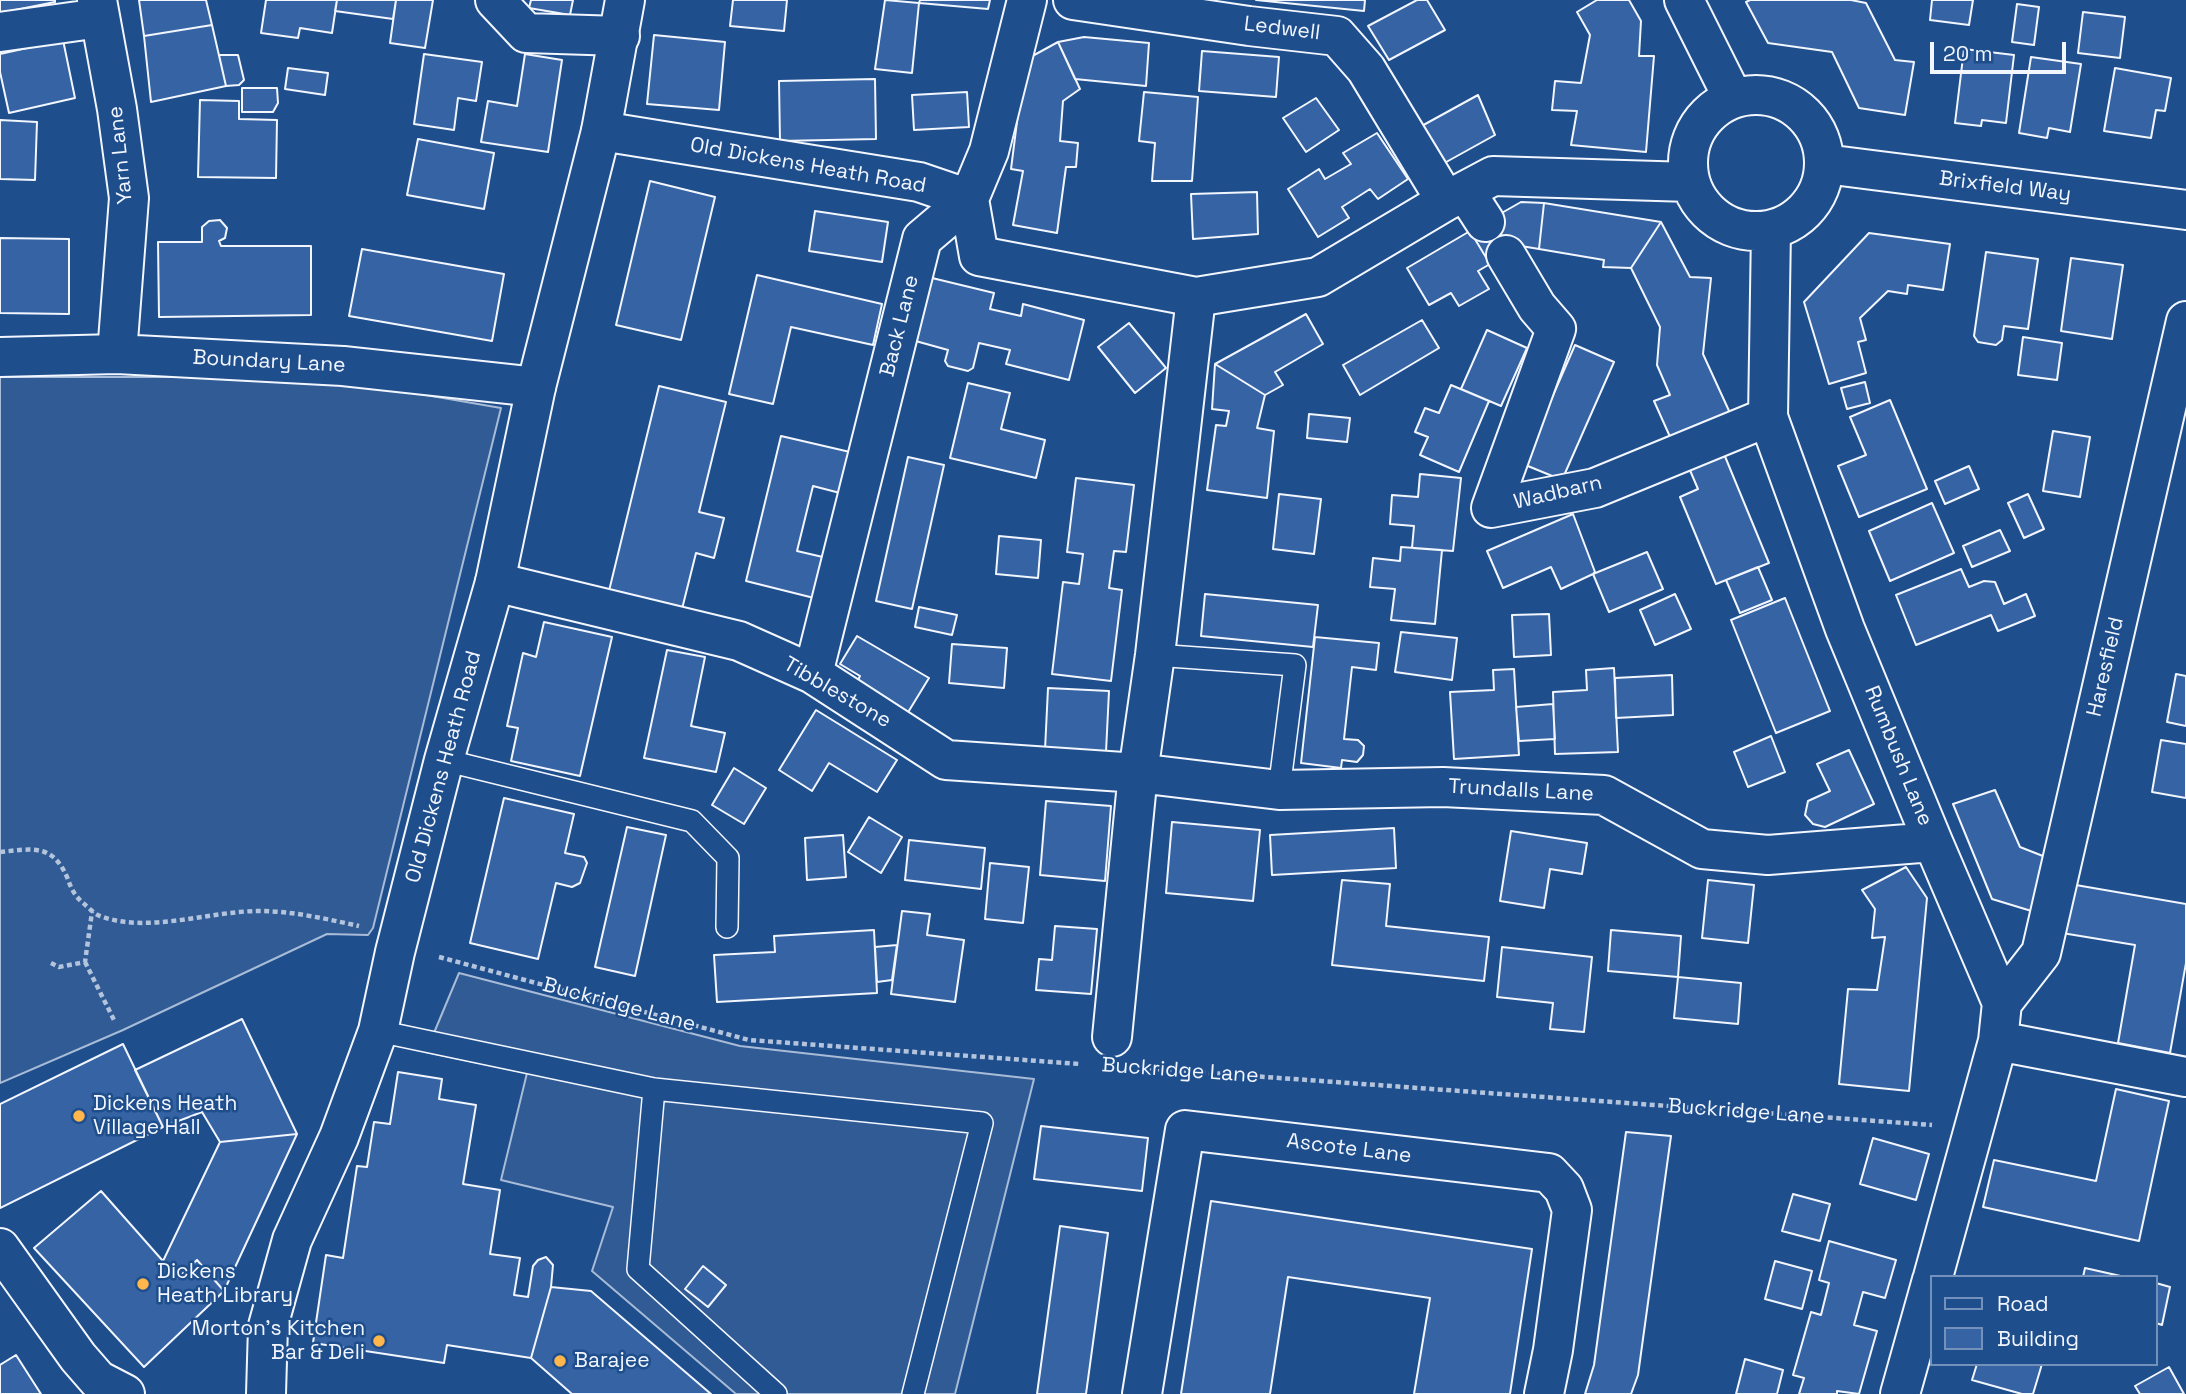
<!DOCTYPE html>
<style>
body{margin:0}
#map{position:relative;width:2186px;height:1394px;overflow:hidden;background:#1f4e8c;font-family:"Space Grotesk",sans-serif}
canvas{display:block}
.legend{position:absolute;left:1930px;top:1275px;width:228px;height:91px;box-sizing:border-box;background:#1f4e8c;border:2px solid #7391ba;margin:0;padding:9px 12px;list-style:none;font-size:21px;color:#f2f6ff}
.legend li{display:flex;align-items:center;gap:14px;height:35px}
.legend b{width:35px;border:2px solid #7391ba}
.scale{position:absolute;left:1930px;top:42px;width:136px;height:32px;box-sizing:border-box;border:4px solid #f2f6ff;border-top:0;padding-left:9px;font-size:21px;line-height:24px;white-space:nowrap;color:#f2f6ff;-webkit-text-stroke:5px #1f4e8c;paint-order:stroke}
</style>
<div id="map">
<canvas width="2186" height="1394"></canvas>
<ul class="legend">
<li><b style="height:9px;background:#1f4e8c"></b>Road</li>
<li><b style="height:19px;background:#3563a3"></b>Building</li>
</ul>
<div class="scale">20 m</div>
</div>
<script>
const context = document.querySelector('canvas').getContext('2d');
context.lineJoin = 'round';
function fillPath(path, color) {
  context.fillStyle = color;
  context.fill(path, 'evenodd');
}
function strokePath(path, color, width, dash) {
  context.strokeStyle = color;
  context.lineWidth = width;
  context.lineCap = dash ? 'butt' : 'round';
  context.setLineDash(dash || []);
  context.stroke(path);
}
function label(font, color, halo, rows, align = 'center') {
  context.font = font + ' "Space Grotesk",sans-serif';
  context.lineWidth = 5;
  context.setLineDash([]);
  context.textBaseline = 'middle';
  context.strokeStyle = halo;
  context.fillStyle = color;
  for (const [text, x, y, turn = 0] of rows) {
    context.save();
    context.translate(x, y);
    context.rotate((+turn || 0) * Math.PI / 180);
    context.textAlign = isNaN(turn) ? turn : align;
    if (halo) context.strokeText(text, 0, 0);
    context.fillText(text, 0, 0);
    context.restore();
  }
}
const built = new Path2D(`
 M0,377H246L391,389L501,408L373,928L368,935L327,934L123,1030L0,1083Z
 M459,973L740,1046L1034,1079L955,1394H736L592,1271L613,1207L501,1180L527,1073L426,1052Z`);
const building = new Path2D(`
 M0,0H55V2L0,13Z
 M139,0H206L212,25L144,36Z
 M266,0H337L332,33L300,28L298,38L261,33Z
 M337,0H396L393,19L335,11Z
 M396,0H433L425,48L390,43Z
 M531,0H573L570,15L529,8Z
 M733,0H787L784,31L730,26Z
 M885,0L919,3L912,73L875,69Z
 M920,0H990L988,9L919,3Z
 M1256,0H1365L1364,11Z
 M1417,0H1427L1445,30L1389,60L1368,26Z
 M1597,0H1629L1641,21L1639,56H1654L1646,152L1571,145L1577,111L1552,110L1555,81L1581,83L1590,35L1577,12Z
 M1750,0H1851L1866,3L1895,60L1914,62L1905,115L1859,108L1832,52L1768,43L1746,2Z
 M1932,0H1973L1969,25L1930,20Z
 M2017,4L2039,7L2034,45L2012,42Z
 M2083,12L2125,17L2120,58L2078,53Z
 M212,25L226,86L151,102L144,36Z
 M654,35L725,42L719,110L647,104Z
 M1084,37L1149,43L1146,86L1075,79L1058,42Z
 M63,40L75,98L9,113L0,72V54Z
 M1058,42L1080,89L1063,101L1060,141L1078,143L1076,167H1066L1057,233L1013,225L1023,171L1011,169L1019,106L1016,65Z
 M1964,49L2014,55L2006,123L1982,120L1981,126L1955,123Z
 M1202,51L1279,57L1276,97L1199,91Z
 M424,54L482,62L476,101L458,98L454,130L414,124Z
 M525,54L562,60L548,152L481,142L488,101L517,106Z
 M219,55H238L244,80L239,85L226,86Z
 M2031,57L2081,64L2070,132L2049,128L2047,138L2019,133Z
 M288,68L328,73L325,95L285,89Z
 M2115,68L2171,78L2165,111L2156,110L2151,138L2104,131Z
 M875,79L876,139L780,141L779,81Z
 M242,88H277L278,103L273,112H242Z
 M967,92L969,127L914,130L912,95Z
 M1144,92L1198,97L1192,181H1152L1155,143L1139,141Z
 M1478,95L1495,135L1439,166L1418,128Z
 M1316,98L1339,130L1306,152L1283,118Z
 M200,100L239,101V119L277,120L276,178L198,177Z
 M0,120L37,122L35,180L0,179Z
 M1377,133L1408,179L1378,199L1370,189L1342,207L1349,218L1318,237L1288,189L1319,169L1325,179L1351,164L1343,153Z
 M418,139L494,153L484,209L407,195Z
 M650,181L715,197L681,340L616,325Z
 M1257,192L1258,234L1193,239L1191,194Z
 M1521,202L1544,203L1539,249L1521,246L1490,264L1470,231Z
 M1544,203L1661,222L1631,268L1603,267L1604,260L1539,249Z
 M815,211L888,222L882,262L809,251Z
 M220,220L227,228L225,238L219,241L221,246H311V315L159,317L158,242H202V227L209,221Z
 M1661,222L1690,277L1711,278L1703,354L1730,413L1671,439L1654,401L1670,395L1657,365L1660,327L1631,268Z
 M1470,231L1490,264L1478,271L1489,289L1459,306L1451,293L1429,305L1407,268Z
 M1869,233L1950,244L1943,290L1908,285L1907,294L1888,291L1860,318L1866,340L1858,342L1866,373L1829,384L1804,302Z
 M0,238L69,239V314L0,313Z
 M362,249L504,274L492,341L349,316Z
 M1986,252L2038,259L2028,329L2004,326L2002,340L1996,345L1978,342L1974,336Z
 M2071,258L2123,265L2112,339L2061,331Z
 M757,275L882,304L873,345L791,327L773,404L729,394Z
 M928,277L994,293L990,309L1021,316L1023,304L1084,320L1069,380L1006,364L1010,350L979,343L973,368L968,371L948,366L945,361L948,350L912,340Z
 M1306,314L1323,344L1275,372L1283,385L1265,395L1215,364Z
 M1422,320L1439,348L1360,395L1343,365Z
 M1129,323L1166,368L1135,393L1098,347Z
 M1487,330L1527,348L1501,406L1461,389Z
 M2023,337L2062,343L2057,380L2018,375Z
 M1575,345L1614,362L1562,480L1523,464Z
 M1215,364L1265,395L1257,428L1274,431L1267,498L1207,490L1216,425L1226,426L1229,411L1212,409Z
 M1865,382L1870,403L1847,409L1841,388Z
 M968,383L1010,393L1001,429L1045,440L1036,478L950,458Z
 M1451,385L1489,401L1459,472L1420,455L1428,437L1415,432L1425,408L1439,413Z
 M659,386L726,402L699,512L724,518L714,558L696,553L681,613L608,595Z
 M1890,400L1927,489L1859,517L1838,466L1866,455L1850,417Z
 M1309,414L1350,418L1347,442L1307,438Z
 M2053,431L2090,437L2080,497L2043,491Z
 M781,436L850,452L840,493L813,486L797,551L827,558L818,599L746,581Z
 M1724,454L1769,563L1716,584L1680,497L1698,489L1689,468Z
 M908,457L944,465L912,609L876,601Z
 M1969,466L1979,489L1945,504L1935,481Z
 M1420,474L1461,478L1453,551L1412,548L1414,526L1390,524L1392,495L1418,497Z
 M1076,478L1134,485L1126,552L1114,551L1109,588L1122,590L1111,681L1052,674L1063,582L1079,584L1083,554L1067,552Z
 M1279,494L1321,499L1314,554L1273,549Z
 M2028,494L2044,529L2024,538L2008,503Z
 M1932,503L1954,553L1890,581L1869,531Z
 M1573,514L1595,572L1593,574L1561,589L1551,567L1503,588L1487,551Z
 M2000,530L2010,551L1972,567L1963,546Z
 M999,536L1041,540L1038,578L996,574Z
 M1401,547L1442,550L1435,624L1391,620L1395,589L1370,587L1373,558L1400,561Z
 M1647,552L1663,589L1609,612L1593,574Z
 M1758,567L1772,600L1740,613L1726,580Z
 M1961,569L1969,587L1984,581L1995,582L2004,604L2026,594L2035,616L1998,631L1991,615L1916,645L1896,595Z
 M1205,594L1318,605L1313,647L1201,636Z
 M1675,594L1691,629L1655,645L1640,610Z
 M1785,598L1830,711L1776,733L1731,620Z
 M919,607L957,615L952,635L915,627Z
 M1549,614L1551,655L1514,657L1512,615Z
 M544,622L612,637L580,776L511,761L518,728L507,726L523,653L536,657Z
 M1401,632L1457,638L1452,680L1395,672Z
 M857,636L929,678L907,714L856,684L860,676L840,664Z
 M1315,637L1379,643L1376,670L1352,667L1344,739L1358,740L1364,746L1363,755L1357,762L1342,760L1341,768L1301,763Z
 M952,644L1007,648L1004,688L949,683Z
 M667,650L705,657L691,726L725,733L716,772L644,758Z
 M1614,668L1618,752L1555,754L1553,692L1587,690L1586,670Z
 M1514,669L1519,755L1454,759L1450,692L1494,690L1493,670Z
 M2176,674L2186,676V726L2167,722Z
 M1672,675L1673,715L1616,718L1615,678Z
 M1048,688L1109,691L1106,752L1045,750Z
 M1553,704L1555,739L1519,741L1516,707Z
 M816,710L897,760L877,792L829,763L812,791L779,770Z
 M1771,736L1785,772L1748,787L1734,752Z
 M2161,740L2186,744V798L2152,792Z
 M1849,750L1874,804L1825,827L1813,824L1805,815L1808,801L1830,791L1817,764Z
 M734,768L766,788L744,824L712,805Z
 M1995,790L2020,847L2048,858L2038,913L1992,899L1953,804Z
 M504,798L574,814L565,853L584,857L587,863L580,883L572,887L556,883L538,959L470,943Z
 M1046,801L1111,806L1105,881L1040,875Z
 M869,817L902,837L881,873L848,852Z
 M1172,822L1260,830L1253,901L1166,893Z
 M627,827L666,835L635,976L595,967Z
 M1394,828L1396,868L1272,875L1270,835Z
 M1511,831L1587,843L1582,874L1550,869L1544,908L1500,901Z
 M843,835L846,877L807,880L805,838Z
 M909,840L985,848L981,889L905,880Z
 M990,863L1029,867L1023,923L985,919Z
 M1906,867L1927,898L1909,1091L1839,1084L1848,989L1877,990L1885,937L1872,938L1875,909L1862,890Z
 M1342,880L1390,884L1386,926L1489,937L1484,981L1332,965Z
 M1708,880L1754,885L1748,943L1702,938Z
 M2070,884L2186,904V963L2170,1053L2118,1043L2135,945L2062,933Z
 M902,911L930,914L927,935L964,940L955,1002L891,994Z
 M1055,926L1097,929L1091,994L1036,990L1039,959L1052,960Z
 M874,930L877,993L717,1002L714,955L775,952L774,936Z
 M1611,930L1681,936L1678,977L1608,971Z
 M897,945L892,980L877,982L875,947Z
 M1502,947L1592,957L1584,1032L1550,1029L1553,1003L1497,997Z
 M1678,977L1741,983L1738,1024L1674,1018Z
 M242,1019L297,1134L220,1142L202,1112L163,1127L135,1070Z
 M123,1044L163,1127L0,1208V1104Z
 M398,1072L442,1079L439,1099L476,1105L463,1184L500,1190L490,1254L520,1258L514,1295L528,1297L533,1266L538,1260L546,1257L553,1265L551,1287L531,1358L447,1345L444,1363L313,1343L326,1255L343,1258L357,1166L367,1167L374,1122L390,1124Z
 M2116,1089L2169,1101L2139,1241L1983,1207L1994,1160L2096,1181Z
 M1041,1126L1148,1138L1142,1191L1034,1179Z
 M1626,1132L1671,1136L1638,1375L1631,1394H1585L1594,1365Z
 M297,1134L224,1291L197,1260L178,1278L163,1261L220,1142Z
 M1873,1138L1929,1154L1916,1200L1860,1184Z
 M101,1191L178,1278L197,1260L224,1291L144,1367L34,1248Z
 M1793,1194L1830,1204L1820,1241L1782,1231Z
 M1211,1201L1532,1249L1510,1394H1414L1430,1298L1288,1277L1270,1394H1181Z
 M1060,1226L1108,1233L1086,1394H1037Z
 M1829,1241L1896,1260L1885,1298L1863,1292L1854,1325L1877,1331L1859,1394L1837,1391V1394H1799L1804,1378L1793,1375L1811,1312L1821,1315L1829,1283L1819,1280Z
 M1775,1261L1812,1271L1802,1309L1765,1299Z
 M703,1266L726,1285L708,1307L685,1289Z
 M2085,1268L2125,1277H2083Z
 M2156,1283L2170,1287L2162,1325L2156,1323Z
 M551,1287L591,1291L711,1394H572L531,1358Z
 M16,1355L41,1394H0V1365Z
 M1745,1359L1783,1370L1777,1394H1736Z
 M1977,1364H2042L2033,1394H2022L1972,1380Z
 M2169,1367L2184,1394H2140L2135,1386Z`);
const path = new Path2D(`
 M0,852C32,849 52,843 67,877C71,888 74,895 83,903C88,907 94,914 100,916C148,934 209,911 259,911C292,911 327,919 359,926
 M439,957L749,1040L1080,1064
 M85,962L115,1022
 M51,963L59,967L85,962L92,912
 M1141,1068L1932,1125`);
const service = new Path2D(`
 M1155,655L1295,665L1279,790
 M444,760L692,821L728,858L727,927
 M378,1031L654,1089L982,1123L913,1394
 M654,1089L638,1269L776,1394`);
const minor = new Path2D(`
 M97,0L117,109L129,198L117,354
 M495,0L526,33L620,36
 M1073,0L1249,26L1337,36L1366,69L1446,201
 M1684,0L1733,98
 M0,32L100,18
 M1688 163a68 68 0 1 1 136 0a68 68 0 1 1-136 0Z
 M601,131L919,182L969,199L979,256L1196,297L1318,277L1446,201L1493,176L1690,182
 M1825,164L2186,210
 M1465,191L1485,222
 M1771,230L1768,417L1845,629L1933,842L2002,1003L1998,1041L1933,1277
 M1506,255L1537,307L1556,329L1491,508L1595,488L1768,417
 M1196,297L1155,655L1138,773L1279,790L1443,787L1604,795L1702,849L1768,855L1933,842
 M0,357L117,354L343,366L536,387
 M495,582L739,641L813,674L946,760L1138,773L1112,1037
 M813,674L922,239L969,199L989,151L1027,0
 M2002,1003L2041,953L2186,321
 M1998,1041L2186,1077
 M0,1248L78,1357L98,1380L125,1394
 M1142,1394L1185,1130L1549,1173L1564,1189L1572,1210L1553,1350L1544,1394
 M1900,1394L1932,1280`);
const tertiary = new Path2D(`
 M266,1394L268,1326L292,1240L339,1137L378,1031L395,952L444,760L495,582L536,387L601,131L625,0`);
const markers = [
 [79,1116,7,"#ffb74d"],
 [143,1284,7,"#ffb74d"],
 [379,1341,7,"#ffb74d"],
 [560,1361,7,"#ffb74d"]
];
const streetNames = [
 ["Ledwell",1282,29,7],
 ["Yarn Lane",121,155,-96],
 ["Old Dickens Heath Road",808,166,10],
 ["Brixfield Way",2005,187,7],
 ["Back Lane",900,326,-76],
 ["Boundary Lane",269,362,3],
 ["Wadbarn",1558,493,-13],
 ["Haresfield",2106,667,-77],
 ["Tibblestone",837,693,30],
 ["Rumbush Lane",1898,756,68],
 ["Old Dickens Heath Road",444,767,-75],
 ["Trundalls Lane",1521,791,3],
 ["Buckridge Lane",619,1005,15],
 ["Buckridge Lane",1180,1071,4],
 ["Buckridge Lane",1746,1112,4],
 ["Ascote Lane",1349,1149,7]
];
const poiNames = [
 ["Dickens Heath",93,1104],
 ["Village Hall",93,1128],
 ["Dickens",157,1272],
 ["Heath Library",157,1296],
 ["Morton's Kitchen",365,1329,"right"],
 ["Bar & Deli",365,1353,"right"],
 ["Barajee",574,1361]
];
fillPath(built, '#305b95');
strokePath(built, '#a8bbd7', 2);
fillPath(building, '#3563a3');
strokePath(building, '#f2f6ff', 2);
strokePath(service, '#f2f6ff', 24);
strokePath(minor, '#f2f6ff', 42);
strokePath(tertiary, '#f2f6ff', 42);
strokePath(path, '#b3c4dc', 4.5, [5, 3.5]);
strokePath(service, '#1f4e8c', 21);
strokePath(minor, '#1f4e8c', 38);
strokePath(tertiary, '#1f4e8c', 38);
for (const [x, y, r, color] of markers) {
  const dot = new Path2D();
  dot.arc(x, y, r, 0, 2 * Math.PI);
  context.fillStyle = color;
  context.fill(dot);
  strokePath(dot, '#1f4e8c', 2.5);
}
label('21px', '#f2f6ff', '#1f4e8c', streetNames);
label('21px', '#f2f6ff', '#1f4e8c', poiNames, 'left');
</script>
